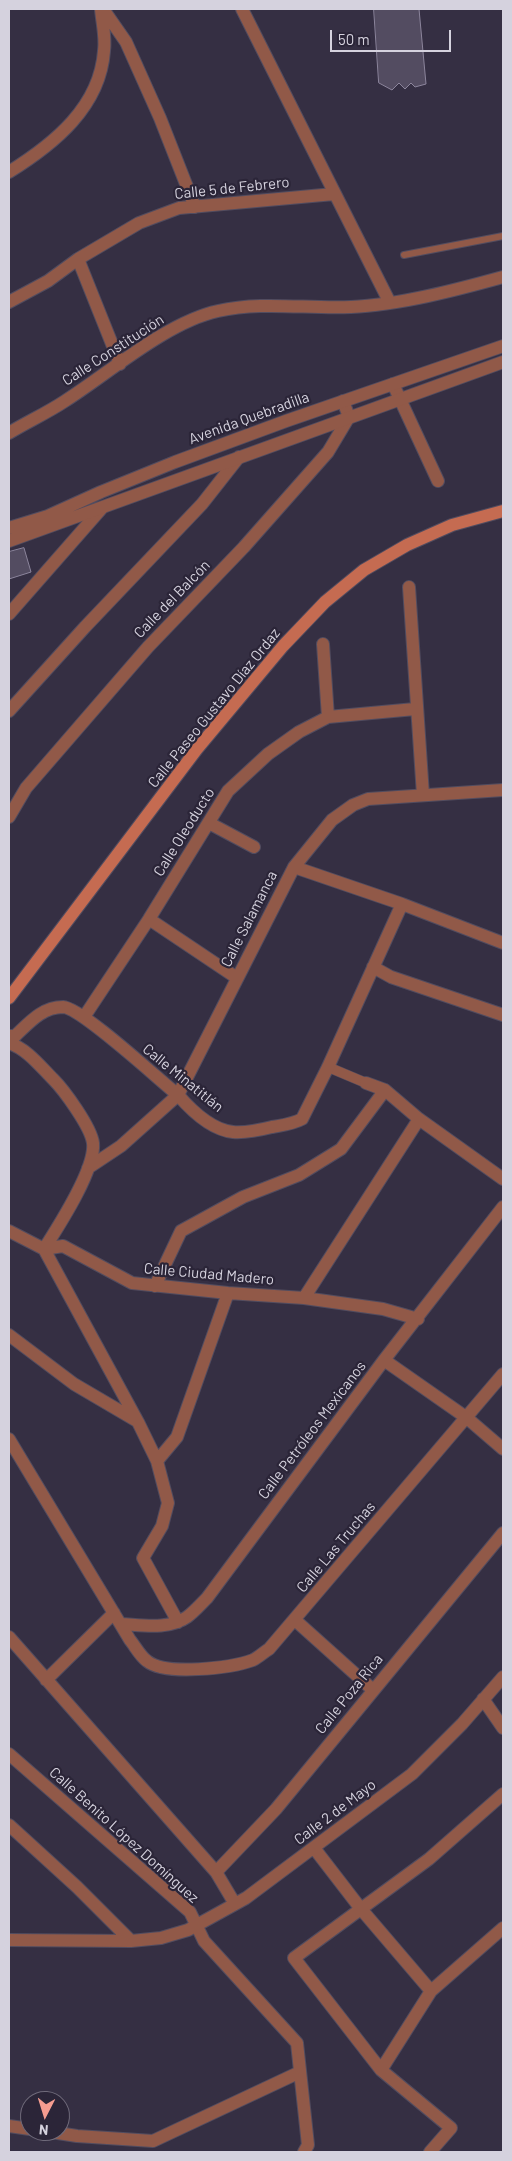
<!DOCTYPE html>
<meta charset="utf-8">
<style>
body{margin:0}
#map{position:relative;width:512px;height:2161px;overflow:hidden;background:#352f43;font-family:Barlow,sans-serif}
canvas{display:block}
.frame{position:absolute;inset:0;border:10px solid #d5d2de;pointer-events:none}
.north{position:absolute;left:20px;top:2091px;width:50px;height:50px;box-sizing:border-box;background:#2b2538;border:1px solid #6f6a7a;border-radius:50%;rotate:185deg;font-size:14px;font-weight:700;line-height:20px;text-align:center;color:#d5d2de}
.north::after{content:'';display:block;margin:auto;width:18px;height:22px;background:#f59c90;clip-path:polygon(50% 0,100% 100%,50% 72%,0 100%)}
.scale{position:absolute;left:330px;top:30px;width:121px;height:22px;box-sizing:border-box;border:2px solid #d5d2de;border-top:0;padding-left:6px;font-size:15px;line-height:18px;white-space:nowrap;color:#d5d2de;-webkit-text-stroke:4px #2b2538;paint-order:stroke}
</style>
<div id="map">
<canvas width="512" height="2161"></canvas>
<div class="frame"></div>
<div class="north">N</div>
<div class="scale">50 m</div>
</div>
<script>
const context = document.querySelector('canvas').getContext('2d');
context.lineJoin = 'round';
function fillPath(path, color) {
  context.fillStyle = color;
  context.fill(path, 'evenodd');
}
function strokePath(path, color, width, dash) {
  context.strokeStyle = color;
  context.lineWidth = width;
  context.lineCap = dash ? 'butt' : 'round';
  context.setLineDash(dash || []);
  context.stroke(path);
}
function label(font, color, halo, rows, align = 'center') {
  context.font = font + ' Barlow,sans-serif';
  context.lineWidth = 4.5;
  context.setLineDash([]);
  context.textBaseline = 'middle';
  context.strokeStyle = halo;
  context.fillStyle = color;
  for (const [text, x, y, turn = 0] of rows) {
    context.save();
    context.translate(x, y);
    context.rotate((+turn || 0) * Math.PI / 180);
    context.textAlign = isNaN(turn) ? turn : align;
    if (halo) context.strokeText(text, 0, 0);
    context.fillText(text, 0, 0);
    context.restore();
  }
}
const building = new Path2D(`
 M374,9H419L426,84L415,87L411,83L405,89L399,83L392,90L379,83Z
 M24,548L31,572L9,579V552Z`);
const service = new Path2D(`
 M404,255L503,236`);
const pedestrian = new Path2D(`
 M328,1067L366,1083`);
const minor = new Path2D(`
 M103,9L126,42L160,118L195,207
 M242,9L390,303
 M9,172C54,144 100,107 104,51C106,37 102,22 101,9
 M78,259L120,364
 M9,302L48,281L78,259L139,223L179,208L334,194
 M393,384L438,481
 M9,433C27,422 47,413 65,401C109,373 167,322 218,311C262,301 306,309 351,307C399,305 456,290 503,277
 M409,587L423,795
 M9,614L102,508
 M323,644L328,717
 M9,711L85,627L202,504L239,457
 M9,817L26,788L148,647L244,547L328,452L349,417L343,401
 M209,823L254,847
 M294,867L402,904L503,943
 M149,919L237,978
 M373,967L391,977L503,1015
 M84,1017L149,919L228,791L268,754L299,732L328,717L415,709
 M9,1036H15C29,1023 42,1007 63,1007C82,1008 159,1080 178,1095C191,1110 212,1130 233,1132C245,1133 260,1130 272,1127C283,1125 293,1124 302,1119L328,1067L402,904
 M9,1043C27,1049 40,1066 53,1079C64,1090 91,1127 93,1143C96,1169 58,1227 44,1249
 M366,1083L385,1090L419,1119L503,1179
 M88,1168L121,1146L178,1095L294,867L332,820L353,805L368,799L503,790
 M9,1231L44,1249L63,1246L132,1283L228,1293L304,1298L383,1309L418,1319
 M44,1249L138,1422L157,1461L168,1503L162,1526L143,1558L178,1622
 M155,1286L181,1231L243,1197L299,1175L341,1149L385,1090
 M304,1298L419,1119
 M9,1335L74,1384L137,1421
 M384,1360L467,1418L503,1449
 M9,1439L130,1640C135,1646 140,1656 147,1661C165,1676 231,1668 253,1660C259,1657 264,1652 269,1649L503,1374
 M157,1461L177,1437L228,1293
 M295,1620L373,1690
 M121,1624C142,1625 169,1630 187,1617C194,1612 201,1604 207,1598L384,1360L503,1207
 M9,1637L216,1872L235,1904
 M46,1680L114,1613
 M483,1699L503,1728
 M9,1754L190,1912L204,1941L297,2043L308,2145L304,2152
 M9,1825L77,1887L131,1941
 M314,1848L361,1909L431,1991
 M216,1872L276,1809L503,1533
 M9,1940L131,1941L161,1938L188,1930L246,1898L412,1774L462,1724L503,1677
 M381,2070L431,1991L503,1928
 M9,2126L30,2129
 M45,2131L77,2136L153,2141L300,2072
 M430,2152L451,2128L381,2070L294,1958L429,1859L503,1794`);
const tertiary = new Path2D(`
 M9,528L48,516L101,492L175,462L286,421L503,346
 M9,541L503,362`);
const secondary = new Path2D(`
 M9,998L197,749L283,646L325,602L364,570L407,545L452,525L503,511`);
const streetNames = [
 ["Calle 5 de Febrero",232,188,-6],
 ["Calle Constitución",113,350,-33],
 ["Avenida Quebradilla",249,418,-20],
 ["Calle del Balcón",172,599,-46],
 ["Calle Paseo Gustavo Díaz Ordaz",214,708,-51],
 ["Calle Oleoducto",184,832,-58],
 ["Calle Salamanca",249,919,-63],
 ["Calle Minatitlán",183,1078,39],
 ["Calle Ciudad Madero",209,1274,5],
 ["Calle Petróleos Mexicanos",312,1430,-53],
 ["Calle Las Truchas",336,1547,-50],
 ["Calle Poza Rica",349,1694,-51],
 ["Calle 2 de Mayo",335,1812,-37],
 ["Calle Benito López Domínguez",124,1835,42]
];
fillPath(building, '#534c61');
strokePath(building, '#8c859c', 1);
strokePath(service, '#524c5f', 8);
strokePath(pedestrian, '#524c5f', 11);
strokePath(minor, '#524c5f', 14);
strokePath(tertiary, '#524c5f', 14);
strokePath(secondary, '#524c5f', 14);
strokePath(service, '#915948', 6);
strokePath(pedestrian, '#915948', 10);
strokePath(minor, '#915948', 12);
strokePath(tertiary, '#915948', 12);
strokePath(secondary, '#c56b51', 12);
label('15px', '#d5d2de', '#2b2538', streetNames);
</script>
